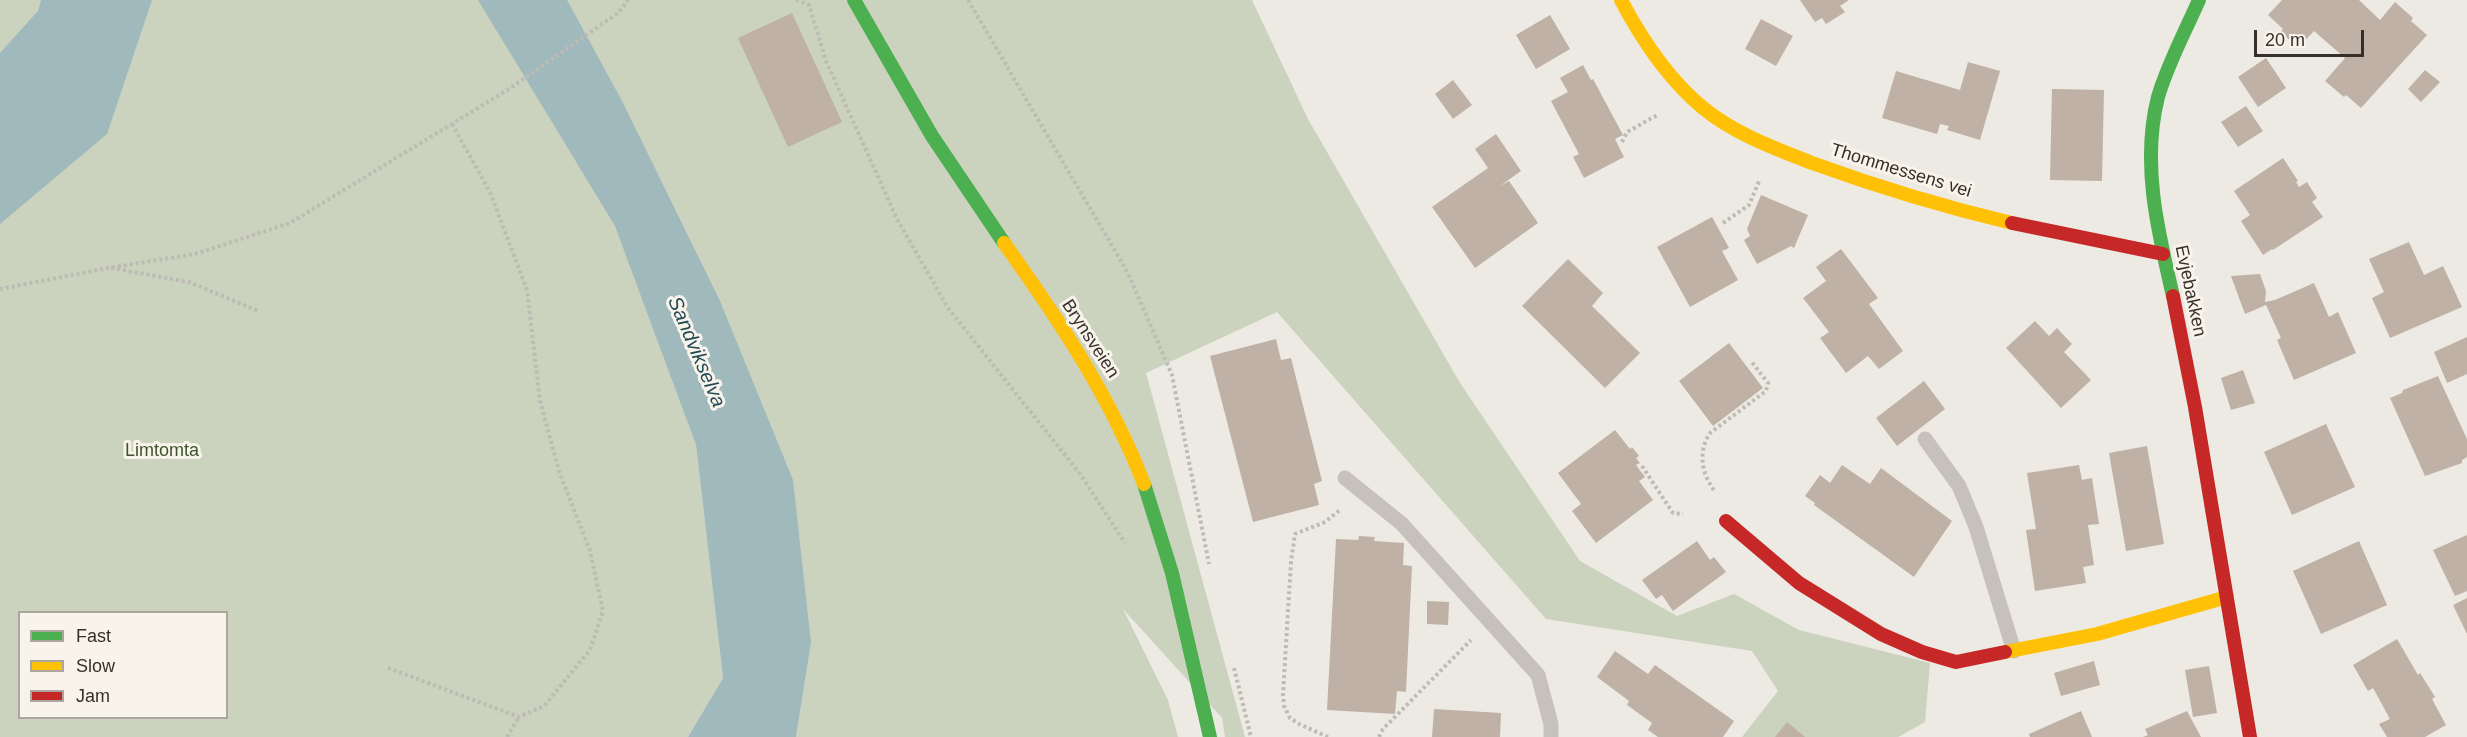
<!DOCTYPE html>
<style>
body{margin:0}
#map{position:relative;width:2467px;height:737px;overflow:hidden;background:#edeae3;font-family:Helvetica,sans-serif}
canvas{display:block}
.legend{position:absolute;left:18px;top:611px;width:210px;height:108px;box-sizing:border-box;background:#f9f4eb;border:2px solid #aba69e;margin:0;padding:8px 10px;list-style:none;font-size:18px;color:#37302a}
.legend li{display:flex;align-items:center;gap:12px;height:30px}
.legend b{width:30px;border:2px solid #aba69e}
.scale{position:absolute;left:2254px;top:30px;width:110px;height:27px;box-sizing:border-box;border:3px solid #37302a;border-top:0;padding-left:8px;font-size:18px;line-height:21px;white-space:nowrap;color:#37302a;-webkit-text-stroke:4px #f9f4eb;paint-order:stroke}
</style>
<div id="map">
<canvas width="2467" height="737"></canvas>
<ul class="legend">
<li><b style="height:8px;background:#4caf50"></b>Fast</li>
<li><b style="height:8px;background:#ffc107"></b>Slow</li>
<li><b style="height:8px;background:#c62828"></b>Jam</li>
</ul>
<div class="scale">20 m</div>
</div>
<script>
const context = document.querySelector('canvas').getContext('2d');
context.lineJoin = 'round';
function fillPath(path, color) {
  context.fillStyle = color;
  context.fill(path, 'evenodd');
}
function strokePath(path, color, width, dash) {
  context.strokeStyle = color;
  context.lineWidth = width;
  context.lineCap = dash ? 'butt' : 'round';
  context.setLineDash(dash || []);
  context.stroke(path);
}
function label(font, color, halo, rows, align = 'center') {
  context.font = font + ' Helvetica,sans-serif';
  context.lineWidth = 6;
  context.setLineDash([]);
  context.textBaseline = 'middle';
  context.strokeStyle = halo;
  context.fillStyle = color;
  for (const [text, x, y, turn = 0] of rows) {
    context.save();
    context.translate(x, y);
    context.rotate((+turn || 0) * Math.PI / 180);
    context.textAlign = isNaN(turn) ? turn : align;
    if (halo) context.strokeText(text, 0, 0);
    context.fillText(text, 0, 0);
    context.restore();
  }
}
const green = new Path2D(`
 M0,0H1252L1308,119L1460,383L1580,561L1677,616L1734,594L1799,630L1930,663L1925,722L1898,737H1742L1778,691L1752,651L1546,619L1277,312L1146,373L1245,737H1225L1222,718L1123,609L1168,700L1178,737H796L811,643L619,234L696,445L723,678L688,737H0ZM20,612H226V718H20Z`);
const water = new Path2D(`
 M41,0H152L107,134L0,224V53L38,11Z
 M478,0H567L622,101L720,301L793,480L811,643L796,737H688L723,678L696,445L615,226Z`);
const building = new Path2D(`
 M1800,0H1849L1840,6L1845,12L1826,24L1822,18L1815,22Z
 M2282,0H2359L2380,20L2395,2L2413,18L2411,21L2427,35L2361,108L2346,95L2344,97L2325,81L2345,58L2314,31L2298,48L2281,32L2283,29L2268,15Z
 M792,13L842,122L788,147L738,38Z
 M1550,15L1570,49L1536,69L1516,35Z
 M1761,19L1793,36L1776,66L1745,49Z
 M2266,58L2286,88L2258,107L2238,77Z
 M1968,62L2000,71L1980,140L1947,130L1949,126L1940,124L1937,134L1882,118L1896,71L1960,90Z
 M1583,65L1591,80L1593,79L1623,135L1615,139L1624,157L1584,178L1573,157L1579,154L1551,101L1568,92L1560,78Z
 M2425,70L2440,82L2421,102L2408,89Z
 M1453,80L1472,105L1453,119L1435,94Z
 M2052,89L2104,90L2102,181L2050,180Z
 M2246,106L2263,131L2238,147L2221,122Z
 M1496,134L1521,171L1500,186L1509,181L1538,223L1475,268L1432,207L1488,168L1475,149Z
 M2283,158L2298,181L2296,182L2299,187L2307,182L2317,198L2312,202L2323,217L2273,250L2272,249L2263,255L2241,221L2250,215L2234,191Z
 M1761,195L1808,215L1794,248L1791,246L1757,264L1744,240L1750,236L1747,229Z
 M1712,217L1729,248L1722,251L1738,280L1690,307L1657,247Z
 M2409,242L2424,275L2443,266L2462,307L2390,338L2372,298L2384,292L2369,259Z
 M1841,249L1878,298L1869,304L1903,351L1879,369L1868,356L1846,373L1820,338L1829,332L1803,298L1826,281L1816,267Z
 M1568,259L1603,293L1592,306L1640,353L1605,388L1522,306Z
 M2260,274L2266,291L2265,302L2275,300L2314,283L2329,317L2338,312L2356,353L2294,380L2277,340L2281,338L2266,305L2245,314L2231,276Z
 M2035,321L2049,336L2057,328L2072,344L2064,352L2091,380L2061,408L2006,348Z
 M2467,337V374L2447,383L2434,352Z
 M1276,339L1281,360L1291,358L1322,481L1314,484L1319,505L1253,522L1210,356Z
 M1729,343L1763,388L1713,426L1679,381Z
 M2243,370L2255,403L2231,410L2221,378Z
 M2438,376L2467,439V457L2462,460V463L2425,476L2390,398L2402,393L2403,390Z
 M1924,381L1945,409L1897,446L1876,418Z
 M2326,424L2355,487L2292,515L2264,452Z
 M1615,430L1630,449L1632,447L1639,456L1636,458L1640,463L1636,465L1645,477L1639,481L1653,500L1596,543L1572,511L1581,504L1558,473Z
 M2147,446L2164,544L2126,551L2109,453Z
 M1842,465L1870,484L1881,468L1952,521L1914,577L1814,505L1815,503L1805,496L1820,475L1830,483Z
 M2079,465L2082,480L2092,478L2099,524L2088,525L2094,565L2083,567L2086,583L2035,591L2026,530L2036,529L2027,473Z
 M2467,535V591L2455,596L2433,550Z
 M1359,536L1375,537L1374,541L1404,543L1403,565L1412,566L1406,692L1397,691L1395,714L1327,710L1336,539L1358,540Z
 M1697,541L1710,560L1714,557L1726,572L1673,611L1662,595L1656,599L1642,580Z
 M2359,541L2387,605L2321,634L2293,571Z
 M2467,598V634L2453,605Z
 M1427,601L1449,602L1448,625L1427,624Z
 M2397,639L2418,675L2420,673L2435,697L2432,699L2446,725L2425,737H2387L2379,724L2390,719L2373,688L2368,691L2353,665Z
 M1615,651L1648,674L1655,665L1734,721L1723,737H1658L1648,730L1652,723L1627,705L1629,701L1597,677Z
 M2094,661L2100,685L2061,696L2054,673Z
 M2209,666L2217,713L2193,717L2185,670Z
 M1434,709L1501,713L1500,737H1432Z
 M2081,711L2092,737H2030L2029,734Z
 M2187,711L2201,737H2143L2148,735L2145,729Z
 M1787,722L1805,737H1775Z`);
const path = new Path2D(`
 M796,0L809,5L826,61L897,219L948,308L1081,475L1125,543
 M968,0L1128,273L1172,375L1209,564
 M1622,142L1627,132L1659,114
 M1723,223L1749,205L1760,179
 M111,268L189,282L258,311
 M0,289L108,268L195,254L290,223L509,89L618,13L628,0
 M1642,466L1673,513L1683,514
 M1714,490C1701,473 1698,451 1710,433L1766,391L1768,383L1751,361
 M388,668L519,717L544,706L590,650L603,611L590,551L559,471L540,401L527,290L490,192L452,124
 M1234,668L1251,737
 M507,737L519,717
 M1328,737L1299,724L1290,718L1284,706L1283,695L1291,562L1295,534L1325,522L1341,509
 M1379,737L1383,729L1471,640`);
const lane = new Path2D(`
 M1925,439L1959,486L1976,527L2014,651
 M1345,478L1402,524L1538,675L1551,724V737`);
const fast = new Path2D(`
 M854,0L932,136L1004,243
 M2173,296C2158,232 2141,163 2158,97C2168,63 2185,32 2199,0
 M1144,484L1172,573L1210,737`);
const slow = new Path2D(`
 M1621,0C1642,40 1668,79 1703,108C1735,134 1774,148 1812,163C1878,187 1944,207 2012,223
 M1004,243C1059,320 1110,396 1144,484
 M2005,652L2097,634L2227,597`);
const jam = new Path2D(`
 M2012,223L2163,254
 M2173,296L2195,407L2250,737
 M1726,521L1799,583L1881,634L1922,652L1956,662L2005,652`);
const streetNames = [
 ["Thommessens vei",1901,171,17],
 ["Evjebakken",2190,291,78],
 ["Brynsveien",1090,339,57]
];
const parkNames = [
 ["Limtomta",162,451]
];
const waterNames = [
 ["Sandvikselva",696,352,67]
];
fillPath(green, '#cbd2be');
fillPath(water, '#a0b9bc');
fillPath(building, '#bfb1a5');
strokePath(path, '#bebab4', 4, [3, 3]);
strokePath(lane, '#c6c1bb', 15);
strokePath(fast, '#4caf50', 14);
strokePath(slow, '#ffc107', 14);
strokePath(jam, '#c62828', 14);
label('18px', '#37302a', '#f9f4eb', streetNames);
label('18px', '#41532f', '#f9f4eb', parkNames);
label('italic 20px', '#224b55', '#f9f4eb', waterNames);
</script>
